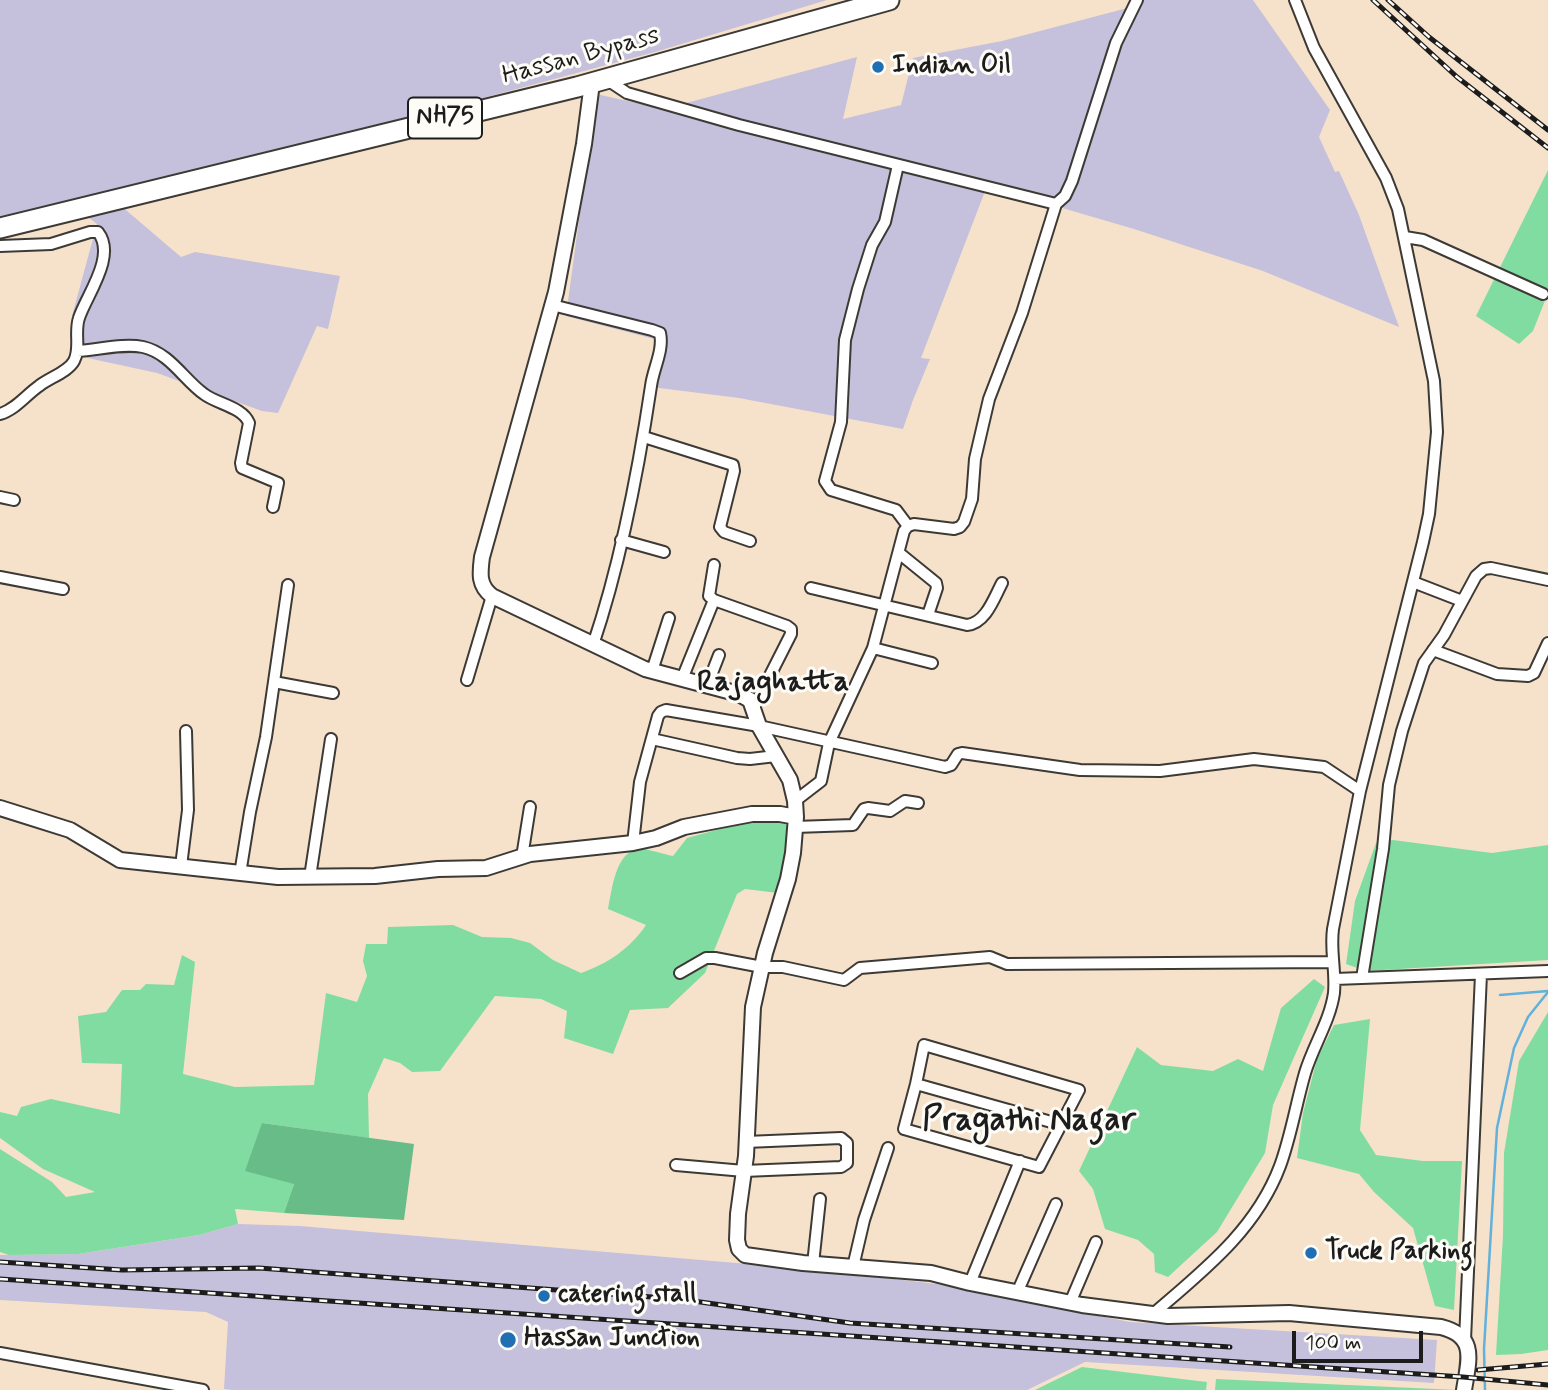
<!DOCTYPE html>
<style>
body{margin:0}
#map{position:relative;width:1548px;height:1390px;overflow:hidden;background:#f6e2ca;font-family:Mynerve,sans-serif}
canvas{display:block}
.scale{position:absolute;left:1292px;top:1331px;width:131px;height:32px;box-sizing:border-box;border:4px solid #1c1c1c;border-top:0;padding-left:9px;font-size:21px;line-height:24px;white-space:nowrap;color:#1c1c1c;-webkit-text-stroke:5px #fdfcf7;paint-order:stroke}
</style>
<div id="map">
<canvas width="1548" height="1390"></canvas>
<div class="scale">100 m</div>
</div>
<script>
const context = document.querySelector('canvas').getContext('2d');
context.lineJoin = 'round';
function fillPath(path, color) {
  context.fillStyle = color;
  context.fill(path, 'evenodd');
}
function strokePath(path, color, width, dash) {
  context.strokeStyle = color;
  context.lineWidth = width;
  context.lineCap = dash ? 'butt' : 'round';
  context.setLineDash(dash || []);
  context.stroke(path);
}
function label(font, color, halo, rows, align = 'center') {
  context.font = font + ' Mynerve,sans-serif';
  context.lineWidth = 6;
  context.setLineDash([]);
  context.textBaseline = 'middle';
  context.strokeStyle = halo;
  context.fillStyle = color;
  for (const [text, x, y, turn = 0] of rows) {
    context.save();
    context.translate(x, y);
    context.rotate((+turn || 0) * Math.PI / 180);
    context.textAlign = isNaN(turn) ? turn : align;
    if (halo) context.strokeText(text, 0, 0);
    context.fillText(text, 0, 0);
    context.restore();
  }
}
const industrial = new Path2D(`
 M0,0H827L655,52L120,195V205L181,257L195,252L340,276L328,329L317,326L278,413L262,411L157,373L83,357L72,316L97,224L88,217L0,239Z
 M1136,0H1253L1330,110L1319,137L1335,172L1339,171L1359,215L1399,327L1263,271L1134,229L987,186L921,358L930,359L913,400L903,429L739,398L651,387L662,341L566,316L596,94L664,109L857,57L843,119L901,105L913,58L1002,41L1135,6Z
 M238,1224L300,1226L819,1270L945,1285L1130,1322L1437,1340L1434,1383L1085,1362L1027,1390H233L224,1389L228,1322L206,1312L0,1300V1255L78,1254L199,1235Z`);
const green = new Path2D(`
 M1548,170V293L1533,331L1519,344L1476,316Z
 M776,819L791,823L786,870L778,893L745,889L737,894L705,973L668,1008L630,1010L613,1054L564,1038L567,1011L541,999L495,996L440,1071L412,1072L400,1063L384,1058L368,1094L369,1138L262,1123L294,1184L284,1213L235,1209L238,1224L199,1235L78,1254L9,1255L0,1252V1149L52,1182L66,1197L95,1192L43,1169L0,1138V1112L17,1116L21,1107L51,1099L120,1114L122,1064L82,1063L78,1016L106,1012L122,990H140L146,984L174,985L182,955L195,962L183,1074L235,1087L314,1085L326,993L357,1002L367,976L363,961L366,944H387L388,927L453,925L482,937L511,938L530,943L553,960L581,973C607,964 630,949 646,925L608,909C612,891 615,850 640,849C649,849 663,854 673,856L687,838L749,821Z
 M1393,840L1492,853L1548,845V960L1366,971L1346,964L1355,901L1376,843Z
 M1314,979L1325,987L1273,1105L1265,1153L1217,1232L1168,1277L1155,1272L1154,1254L1138,1240L1105,1229L1093,1189L1079,1171L1137,1047L1161,1065L1213,1071L1238,1059L1263,1071L1281,1008Z
 M1548,1012V1350L1521,1354L1496,1355L1503,1235L1504,1153L1519,1061Z
 M1370,1019L1360,1130L1376,1155L1423,1161H1462L1454,1310L1435,1306L1413,1228L1374,1192L1359,1174L1297,1158L1303,1113L1317,1059L1334,1025Z
 M1082,1367L1207,1382L1206,1390H1035Z
 M1216,1379L1458,1390H1215Z`);
const forest = new Path2D(`
 M262,1123L414,1144L404,1220L284,1213L294,1184L245,1171Z`);
const stream = new Path2D(`
 M1500,995L1548,991
 M1485,1390L1484,1349L1497,1128L1514,1048L1528,1017L1548,992`);
const street = new Path2D(`
 M606,79L627,93L739,125L1056,204
 M898,165L885,222L872,245L858,289L845,340L841,422L825,481L831,490L896,510L908,526
 M1405,237L1423,240L1543,294
 M0,246L51,244L90,232H98C117,256 86,296 79,318C74,332 81,348 74,361C68,372 49,378 39,386C26,395 15,410 0,414
 M552,305L652,330L660,333C664,350 653,369 651,386C638,473 621,562 593,645
 M77,351C98,350 123,343 143,347C170,353 184,380 204,394C217,404 243,407 249,423L241,463L242,468L278,483L273,507
 M644,437L733,465L734,471L720,527L724,532L750,541
 M0,497L14,500
 M621,540L664,552
 M899,553L936,583L937,588L928,615
 M0,577L63,589
 M1413,582L1462,601
 M811,588L967,625C986,623 994,598 1002,583
 M714,600L709,596L714,565
 M873,648L932,663
 M1433,650L1497,674L1528,676L1534,673L1548,643
 M652,671L669,618
 M682,679L714,600L787,626L791,629V634L753,709
 M467,680L492,596
 M274,682L333,693
 M707,686L719,655
 M652,739L737,758L750,759L776,756
 M795,801L821,781L829,743L873,648L904,531L908,526L914,524L954,529L960,527L964,522L972,499L975,459L989,399L1022,313L1056,204L1065,196L1072,181L1116,43L1137,0
 M795,827L853,825L864,809L868,808L890,811L905,801L918,803
 M633,843L640,782L658,716L661,712L666,710L759,726L945,767L951,765L958,754L962,753L1080,770L1160,771L1254,759L1324,767L1360,791
 M522,857L530,807
 M181,866L188,810L186,731
 M240,874L250,812L266,737L288,585
 M310,877L331,739
 M680,973L706,958H715L762,967H783L844,980L860,968L990,957L1007,964L1333,962
 M1362,978L1383,849L1389,785L1402,731L1424,663L1444,635L1476,576L1484,569L1491,568L1548,580
 M1335,979L1548,971
 M924,1045L1079,1090L1039,1167L904,1129L916,1084Z
 M916,1084L1062,1125
 M676,1165L744,1171L841,1167L847,1163V1143L841,1138L746,1142
 M813,1264L820,1199
 M853,1267L864,1220L888,1148
 M970,1283L1020,1161
 M1017,1293L1056,1204
 M1070,1303L1096,1242
 M1153,1314C1203,1271 1256,1230 1280,1166C1291,1136 1296,1104 1305,1073C1313,1046 1330,1021 1334,993C1336,971 1330,950 1333,929L1360,791L1423,542L1429,514L1437,432L1434,381L1398,209L1386,178L1314,48L1295,0
 M1465,1340L1481,974
 M0,1353L203,1390`);
const secondary = new Path2D(`
 M592,83L584,144L556,292L482,557C480,573 478,585 492,596L645,669L739,694L750,700L759,726L790,780L795,801L796,817
 M0,808L70,830L120,860L278,877L375,876L438,869L486,868L530,854L633,843L656,838L684,827L752,814H780L796,817L793,853L788,879L765,953L753,1007L746,1156L738,1214L737,1240L739,1249L745,1255L803,1263L931,1273L970,1283L1082,1305L1168,1316L1289,1313L1441,1327C1477,1336 1469,1359 1464,1390`);
const highway = new Path2D(`
 M0,228L577,87L889,0`);
const rail = new Path2D(`
 M1373,0L1457,77L1548,148
 M1388,0L1429,37L1548,130
 M0,1262L122,1270L259,1268L679,1299L850,1323L1230,1347
 M0,1279L1463,1377L1548,1385
 M1478,1370L1548,1364`);
const markers = [
 [878,67,7,"#1f6fb2"],
 [1311,1253,7,"#1f6fb2"],
 [544,1296,7,"#1f6fb2"],
 [508,1340,9,"#1f6fb2"]
];
const shields = [
 [445,118,74]
];
const shieldNames = [
 ["NH75",445,118]
];
const streetNames = [
 ["Hassan Bypass",581,57,-15]
];
const poiNames = [
 ["Indian Oil",892,67],
 ["Truck Parking",1325,1253],
 ["catering stall",558,1296],
 ["Hassan Junction",524,1340]
];
const quarterNames = [
 ["Rajaghatta",773,684]
];
const districtNames = [
 ["Pragathi Nagar",1029,1122]
];
fillPath(industrial, '#c5c0db');
fillPath(green, '#81dca2');
fillPath(forest, '#68bc88');
strokePath(stream, '#61b1dc', 2.5);
strokePath(street, '#3d3a36', 14);
strokePath(secondary, '#3d3a36', 18);
strokePath(highway, '#3d3a36', 23);
strokePath(street, '#fff', 10);
strokePath(secondary, '#fff', 14);
strokePath(highway, '#fff', 19);
strokePath(rail, '#1c1c1c', 5);
strokePath(rail, '#fdfcf7', 2.5, [8]);
for (const [x, y, r, color] of markers) {
  const dot = new Path2D();
  dot.arc(x, y, r, 0, 2 * Math.PI);
  context.fillStyle = color;
  context.fill(dot);
  strokePath(dot, '#fdfcf7', 2.5);
}
for (const [x, y, w] of shields) {
  const box = new Path2D();
  box.roundRect(x - w / 2, y - 20.5, w, 41, 5);
  context.fillStyle = '#fdfcf7';
  context.fill(box);
  strokePath(box, '#1c1c1c', 2);
}
label('bold 24px', '#1c1c1c', null, shieldNames);
label('26px', '#1c1c1c', '#fdfcf7', streetNames);
label('bold 26px', '#1c1c1c', '#fdfcf7', poiNames, 'left');
label('bold 30px', '#1c1c1c', '#fdfcf7', quarterNames);
label('bold 33px', '#1c1c1c', '#fdfcf7', districtNames);
</script>
